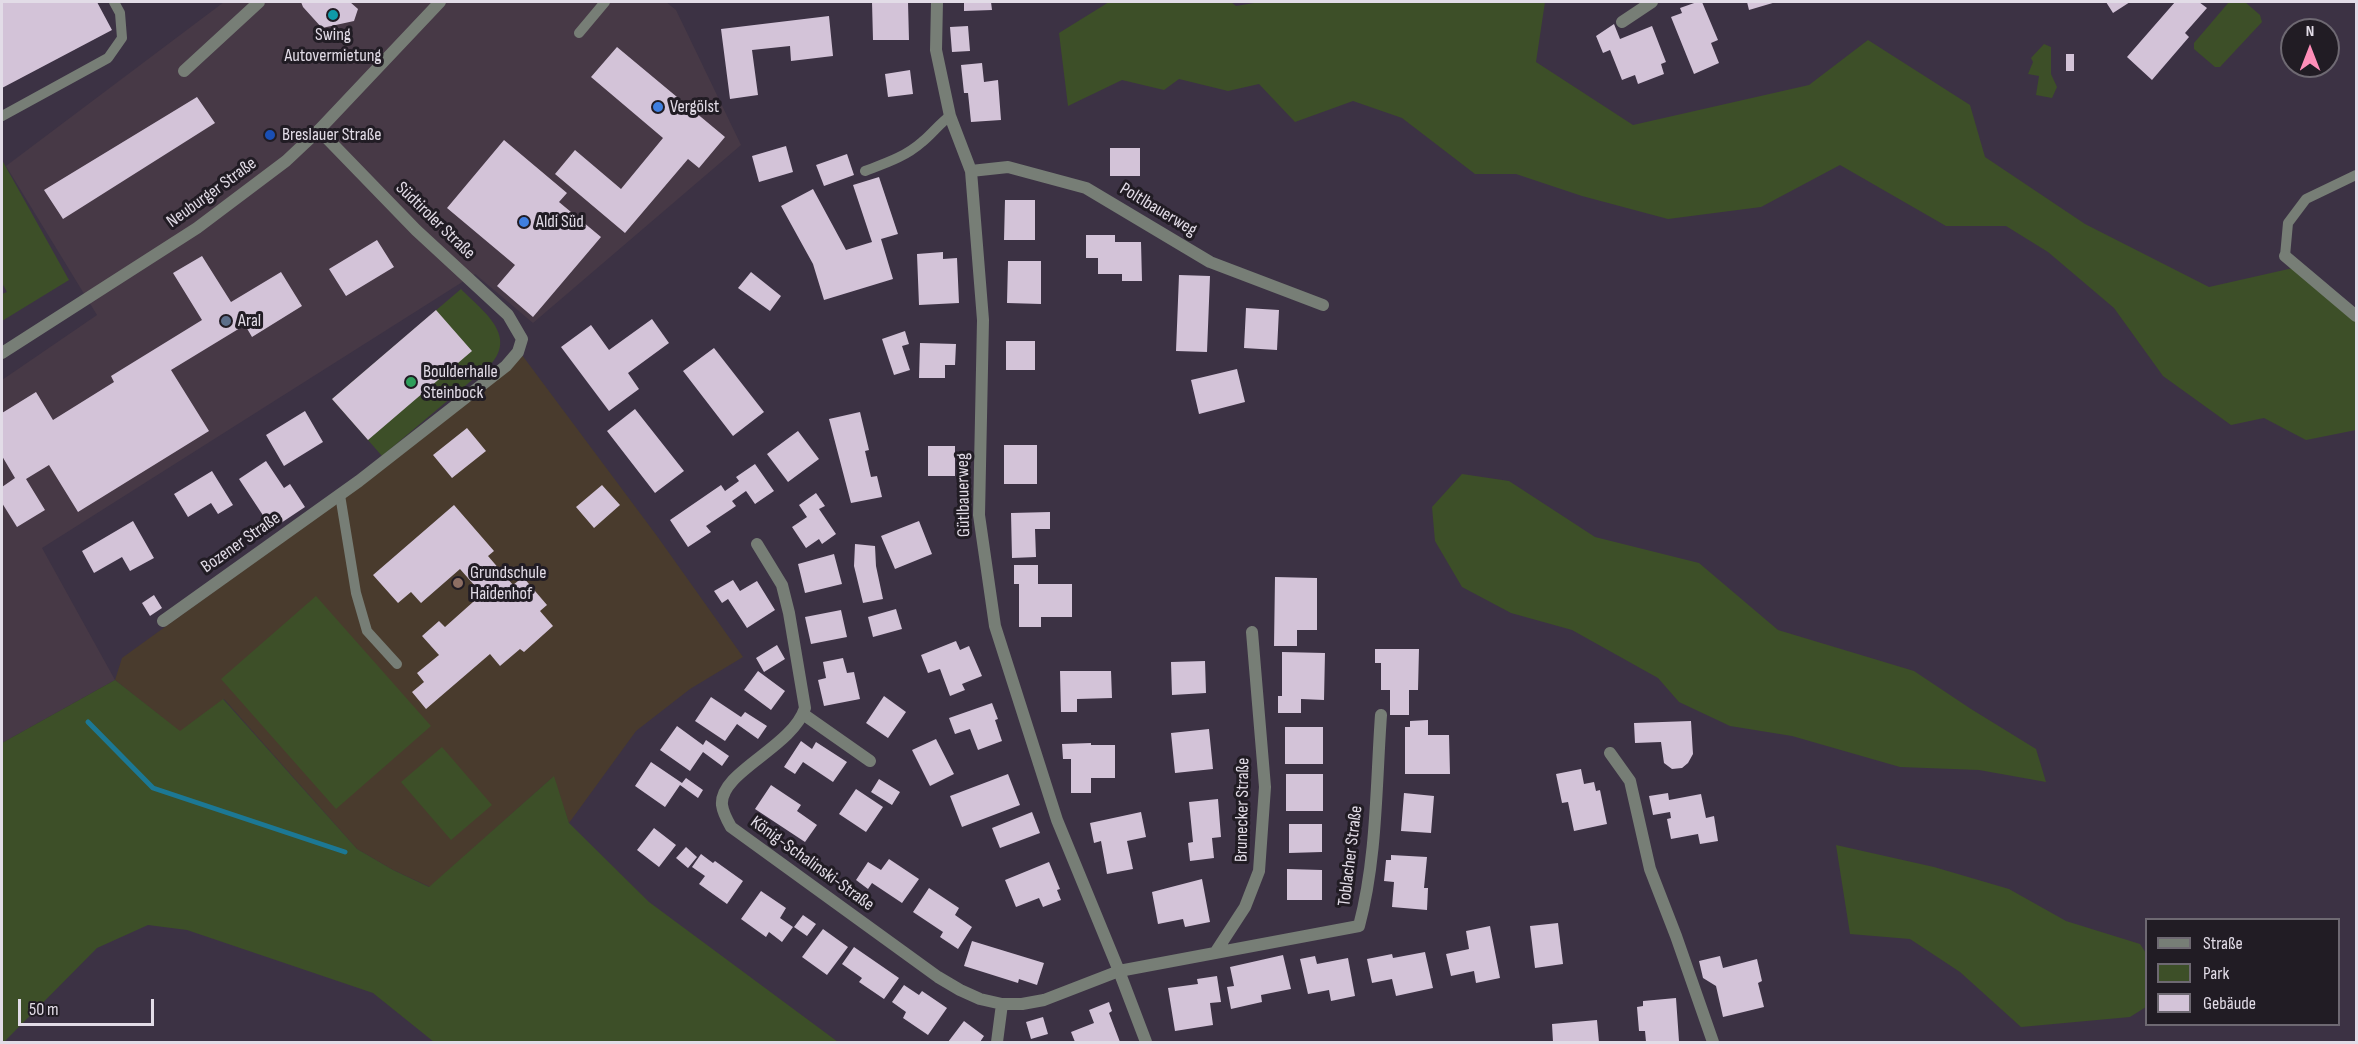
<!DOCTYPE html>
<meta charset="utf-8">
<style>
body{margin:0}
#map{position:relative;width:2358px;height:1044px;overflow:hidden;background:#3c3244;font-family:"Sofia Sans Condensed",sans-serif}
canvas{display:block}
.frame{position:absolute;inset:0;border:3px solid #e2dce7;pointer-events:none}
.legend{position:absolute;left:2145px;top:918px;width:195px;height:108px;box-sizing:border-box;background:#211c24;border:2px solid #6e6972;margin:0;padding:8px 10px;list-style:none;font-size:18px;color:#e2dce7}
.legend li{display:flex;align-items:center;gap:12px;height:30px}
.legend b{width:30px;border:2px solid #6e6972}
.north{position:absolute;left:2280px;top:18px;width:60px;height:60px;box-sizing:border-box;background:#211c24;border:2px solid #6e6972;border-radius:50%;rotate:0deg;font-size:16px;font-weight:700;line-height:24px;text-align:center;color:#e2dce7}
.north::after{content:'';display:block;margin:auto;width:21px;height:27px;background:#ff8eb9;clip-path:polygon(50% 0,100% 100%,50% 72%,0 100%)}
.scale{position:absolute;left:18px;top:999px;width:136px;height:27px;box-sizing:border-box;border:3px solid #e2dce7;border-top:0;padding-left:8px;font-size:18px;line-height:21px;white-space:nowrap;color:#e2dce7;-webkit-text-stroke:4px #211c24;paint-order:stroke}
</style>
<div id="map">
<canvas width="2358" height="1044"></canvas>
<div class="frame"></div>
<ul class="legend">
<li><b style="height:8px;background:#777e76"></b>Straße</li>
<li><b style="height:16px;background:#3d4f28"></b>Park</li>
<li><b style="height:16px;background:#d3c3d8"></b>Gebäude</li>
</ul>
<div class="north">N</div>
<div class="scale">50 m</div>
</div>
<script>
const context = document.querySelector('canvas').getContext('2d');
context.lineJoin = 'round';
function fillPath(path, color) {
  context.fillStyle = color;
  context.fill(path, 'evenodd');
}
function strokePath(path, color, width, dash) {
  context.strokeStyle = color;
  context.lineWidth = width;
  context.lineCap = dash ? 'butt' : 'round';
  context.setLineDash(dash || []);
  context.stroke(path);
}
function label(font, color, halo, rows, align = 'center') {
  context.font = font + ' "Sofia Sans Condensed",sans-serif';
  context.lineWidth = 6;
  context.setLineDash([]);
  context.textBaseline = 'middle';
  context.strokeStyle = halo;
  context.fillStyle = color;
  for (const [text, x, y, turn = 0] of rows) {
    context.save();
    context.translate(x, y);
    context.rotate((+turn || 0) * Math.PI / 180);
    context.textAlign = isNaN(turn) ? turn : align;
    if (halo) context.strokeText(text, 0, 0);
    context.fillText(text, 0, 0);
    context.restore();
  }
}
const commercial = new Path2D(`
 M224,2H666L676,10L741,145L533,323L475,274L42,548L115,680L2,743V380L97,315L6,166Z`);
const education = new Path2D(`
 M522,355L657,536L743,657L690,689L636,731L569,823L553,777L430,887L393,870L357,849L224,699L180,732L115,680L122,658L342,499Z`);
const green = new Path2D(`
 M1109,2H1231L1236,6L1260,2H1545L1536,62L1633,125L1809,85L1868,40L1970,105L1985,157L2085,224L2209,287L2293,268L2356,322V430L2306,440L2264,418L2231,425L2163,376L2114,308L2048,252L2006,226H1946L1840,165L1761,207L1668,219L1582,196L1516,174H1475L1402,118L1353,101L1295,122L1259,84L1228,91L1179,79L1164,90L1122,80L1068,106L1059,33Z
 M2229,2H2245L2260,15L2262,22L2220,67H2215L2194,49V43Z
 M2044,44L2051,47V74L2057,87L2052,98L2036,95L2039,76L2028,74L2033,62L2031,58Z
 M2,160L69,280L2,321V294L7,292L2,283Z
 M461,289C480,309 518,334 491,364L382,456L332,399Z
 M1462,474L1509,481L1595,537L1699,563L1778,630L1914,671L1971,709L2036,749L2046,782L1979,770L1900,767L1792,736L1730,726L1679,702L1658,678L1572,630L1511,613L1462,587L1435,541L1432,507Z
 M316,596L431,726L336,809L221,679Z
 M115,680L180,731L223,699L357,849L393,870L429,887L554,776L569,823L649,902L838,1042H434L373,993L187,930L148,925L97,948L4,1042H2V743Z
 M442,747L492,805L451,840L401,782Z
 M1836,845L1934,867L2009,889L2066,921L2140,944L2146,953V1007L2130,1017L2021,1027L1960,972L1910,939L1850,934Z`);
const stream = new Path2D(`
 M88,722L153,788L345,852`);
const building = new Path2D(`
 M2,2H97L112,30L2,88Z
 M301,2H350L358,9L354,21L322,28L303,7Z
 M872,2H908L909,40H873Z
 M964,2H991L992,10L964,11Z
 M1697,2H1702L1718,40L1711,43L1719,63L1694,74L1671,17L1682,13L1680,8Z
 M1747,2H1776L1749,10Z
 M2106,2H2130L2113,13Z
 M2175,2H2199L2207,8L2185,33L2189,37L2152,80L2127,57Z
 M829,16L833,56L791,61L790,46L752,50L758,95L730,99L721,29Z
 M1614,24L1620,39L1652,26L1666,62L1661,64L1664,74L1638,84L1635,75L1622,80L1610,50L1603,53L1596,36Z
 M968,26L970,51L952,52L950,27Z
 M617,47L725,137L699,168L688,159L625,233L555,174L575,150L621,189L663,138L591,77Z
 M2066,54H2074V71H2066Z
 M982,63L984,82L998,80L1001,120L971,122L968,93H964L961,65Z
 M910,70L913,94L888,97L885,74Z
 M197,97L215,123L63,219L44,190Z
 M504,140L567,193L559,202L601,237L533,317L497,286L515,265L447,208Z
 M786,146L793,172L759,182L752,156Z
 M1110,148H1140V176H1110Z
 M847,154L854,175L824,186L816,165Z
 M879,177L898,234L881,239L893,279L824,300L813,264L781,206L813,189L846,250L872,242L853,185Z
 M1005,200H1035V240H1004Z
 M1086,235H1115V242H1141L1142,281H1122V274H1098V258H1086Z
 M377,240L394,267L346,296L329,269Z
 M943,252V259L957,258L959,303L919,305L917,254Z
 M202,256L231,302L281,272L302,306L252,337L245,325L171,370L209,431L78,512L49,465L26,479L45,510L17,527L2,503V487L15,478L2,456V413L36,392L53,420L114,382L111,376L202,320L173,273Z
 M1008,261H1041V304L1007,303Z
 M751,272L781,296L770,311L738,288Z
 M1179,275L1210,276L1207,352L1176,351Z
 M1246,308L1279,310L1277,350L1244,348Z
 M436,310L472,351L368,440L332,399Z
 M652,319L669,343L628,373L639,389L609,411L561,347L591,325L609,350Z
 M905,331L909,344L902,346L910,370L894,375L882,339Z
 M1006,341H1035V370H1006Z
 M920,343L956,344L955,365H945V378H919Z
 M714,348L764,412L733,436L683,371Z
 M1237,369L1245,402L1199,414L1191,380Z
 M635,409L684,471L655,493L607,431Z
 M305,411L323,442L284,466L266,435Z
 M860,412L869,450L865,451L871,477L877,476L882,497L851,503L829,419Z
 M467,428L486,451L452,478L433,455Z
 M798,431L819,459L788,482L767,454Z
 M1004,445H1037V484H1004Z
 M928,446H955V476H928Z
 M266,461L284,488L290,484L305,507L272,529L239,479Z
 M755,464L774,491L755,504L746,491L732,501L736,506L706,526L711,532L688,547L670,520L721,485L725,491L739,481L736,477Z
 M212,471L233,505L218,514L211,503L188,517L174,494Z
 M602,485L620,505L594,528L576,507Z
 M816,493L825,506L819,509L836,534L822,544L819,539L806,548L792,527L807,517L799,505Z
 M454,505L494,551L488,556L513,585L523,577L547,605L540,611L553,626L524,652L520,649L500,666L490,654L426,709L412,692L424,682L417,673L439,655L422,636L439,621L445,627L482,594L460,569L421,603L411,592L398,603L373,575Z
 M1050,512V529H1035L1036,557L1012,558L1011,513Z
 M133,521L154,558L130,571L122,557L94,573L82,551Z
 M919,521L932,554L895,569L881,536Z
 M855,544L875,546L876,566L883,599L863,603L854,566Z
 M834,554L842,584L805,593L798,564Z
 M1014,565H1038V584H1072V617H1041V627H1019V584H1014Z
 M1275,577L1317,578V630H1297V646H1274Z
 M733,580L740,591L757,581L775,610L747,628L728,599L722,603L714,591Z
 M154,595L162,608L150,616L142,603Z
 M896,609L902,629L873,637L868,617Z
 M841,610L847,637L811,644L805,617Z
 M956,641L960,650L969,646L982,676L962,684L965,690L950,696L940,669L928,673L921,655Z
 M777,645L785,659L764,672L756,658Z
 M1375,649H1419L1418,690H1409V715H1390V690H1381V663H1375Z
 M1282,652L1325,653L1324,700L1301,699V713H1278V696H1282Z
 M843,658L847,673L854,672L860,699L824,706L818,680L826,678L823,662Z
 M1205,661L1206,693L1172,695L1171,662Z
 M758,671L785,691L771,710L744,690Z
 M1060,671H1111L1112,698L1077,699V712H1061Z
 M884,696L906,712L888,738L866,723Z
 M711,697L741,717L745,712L767,726L758,739L737,724L725,741L695,721Z
 M992,703L998,719L995,720L1002,741L978,750L970,729L955,734L949,718Z
 M1428,720V735H1449L1450,774H1405V727H1410V721Z
 M1691,721L1693,754L1688,763L1682,768L1672,769L1664,763L1661,742L1635,743L1634,723Z
 M677,726L703,745L706,740L729,756L722,766L703,752L690,771L660,750Z
 M1285,727H1323V764H1285Z
 M1209,729L1213,769L1175,773L1171,733Z
 M936,739L954,774L930,786L912,750Z
 M801,741L812,749L816,742L847,762L833,782L803,762L795,774L784,767Z
 M1091,743V745H1115V778H1091V793H1071V759H1063L1062,744Z
 M651,762L682,783L686,778L703,790L698,798L680,785L665,807L635,786Z
 M1581,769L1584,784L1594,782L1596,791L1600,790L1607,824L1574,831L1568,802L1562,803L1556,774Z
 M1008,774L1020,805L962,827L950,796Z
 M1286,774H1323V811H1286Z
 M879,779L900,792L892,805L871,792Z
 M771,785L801,805L797,811L817,825L805,842L755,809Z
 M856,789L883,807L866,832L839,814Z
 M1404,793L1434,796L1431,833L1401,831Z
 M1668,793L1669,800L1701,794L1706,818L1714,816L1718,841L1700,844L1698,834L1671,839L1667,819L1671,818L1670,812L1653,815L1649,796Z
 M1218,799L1221,837L1212,838L1214,858L1190,861L1188,843L1193,842L1189,802Z
 M1032,812L1040,833L1000,848L992,828Z
 M1141,812L1146,837L1127,841L1133,869L1107,874L1101,841L1094,843L1090,823Z
 M1289,824H1322V852L1289,853Z
 M654,828L676,845L659,867L637,850Z
 M686,847L697,857L688,868L676,858Z
 M701,854L713,863L715,861L743,881L727,904L699,884L705,876L692,867Z
 M1391,855L1427,857L1424,888H1428L1427,910L1392,907L1394,882L1384,881L1386,860H1391Z
 M889,859L919,879L902,903L872,883L868,889L856,880L868,862L881,870Z
 M1049,862L1060,889L1057,890L1061,900L1043,907L1039,898L1016,907L1005,880Z
 M1287,869L1322,870V900H1287Z
 M1202,879L1210,922L1185,927L1183,919L1158,924L1152,892Z
 M929,888L959,908L955,915L972,927L958,949L940,937L943,932L913,912Z
 M761,891L786,908L780,918L793,927L782,942L769,932L766,937L741,919Z
 M803,915L816,924L807,936L794,927Z
 M1558,923L1563,964L1535,968L1530,926Z
 M1490,926L1500,978L1476,983L1474,971L1451,976L1446,954L1469,949L1466,931Z
 M823,929L848,947L827,975L802,957Z
 M972,941L1044,963L1037,985L1019,979L1018,983L964,966Z
 M854,947L899,978L884,999L859,982L862,978L842,964Z
 M1425,952L1433,988L1396,996L1392,979L1372,983L1367,959L1392,954L1393,958Z
 M1283,955L1291,989L1261,995L1262,1002L1231,1009L1227,987L1234,986L1230,967Z
 M1315,956L1317,964L1348,958L1355,996L1331,1001L1329,990L1308,994L1300,959Z
 M1720,956L1723,968L1757,959L1762,981L1758,983L1764,1007L1723,1017L1716,986L1703,978L1699,961Z
 M1217,976L1221,1002L1210,1003L1213,1025L1175,1031L1168,988L1198,984L1197,979Z
 M904,985L919,995L922,991L947,1008L928,1035L903,1018L906,1012L892,1002Z
 M1676,998L1679,1041L1646,1042L1645,1031H1639L1637,1007L1643,1006V1001Z
 M1109,1002L1112,1011L1109,1013L1120,1042H1075L1071,1032L1094,1023L1089,1010Z
 M1043,1017L1048,1034L1031,1039L1026,1022Z
 M1597,1020L1599,1042H1553L1552,1024Z
 M964,1021L984,1036L980,1042H948Z`);
const service = new Path2D(`
 M579,33L605,2
 M2,116L108,58L122,38L120,13L114,2
 M865,171C886,163 905,157 922,142C932,134 939,124 950,116
 M2285,256L2288,223L2306,199L2356,175
 M340,495L356,593L367,631L397,664`);
const minor = new Path2D(`
 M937,2L936,50L950,116L971,171L983,320L979,515L995,626L1057,820L1119,971L1146,1042
 M1622,22L1652,2
 M184,71L259,2
 M971,171L1008,167L1086,188L1210,262L1323,305
 M2285,256L2356,316
 M757,544L782,585L789,613L805,708C792,748 719,772 722,805C723,813 727,820 731,827L938,977L960,990L980,999L1002,1004H1022L1044,1000L1119,971L1215,953L1245,907L1259,871L1265,787L1252,632
 M163,621L359,481L506,366L518,352L522,339L508,315L416,230L319,130
 M803,714L870,761
 M1610,753L1630,781L1650,869L1676,936L1713,1042
 M1215,953L1359,926C1377,859 1376,784 1381,715
 M997,1042L1002,1004`);
const tertiary = new Path2D(`
 M2,353L197,228L286,161L319,130L440,2`);
const markers = [
 [333,15,6,"#0f9aa8"],
 [658,107,6,"#3f7fe0"],
 [270,135,6,"#1a4fb4"],
 [524,222,6,"#3f7fe0"],
 [226,321,6,"#5c6f8a"],
 [411,382,6,"#2e9e5b"],
 [458,583,6,"#8d6e63"]
];
const poiNames = [
 ["Swing",333,35,"center"],
 ["Autovermietung",333,56,"center"],
 ["Vergölst",670,107],
 ["Breslauer Straße",282,135],
 ["Aldi Süd",536,222],
 ["Aral",238,321],
 ["Boulderhalle",423,372],
 ["Steinbock",423,393],
 ["Grundschule",470,573],
 ["Haidenhof",470,594]
];
const streetNames = [
 ["Neuburger Straße",212,193,-36],
 ["Poltlbauerweg",1158,210,31],
 ["Südtiroler Straße",435,221,44],
 ["Gütlbauerweg",964,495,-91],
 ["Bozener Straße",241,543,-35],
 ["Brunecker Straße",1243,810,-89],
 ["Toblacher Straße",1351,856,-83],
 ["König-Schalinski-Straße",812,864,36]
];
fillPath(commercial, '#473946');
fillPath(education, '#493b2d');
fillPath(green, '#3d4f28');
strokePath(stream, '#1c7894', 5);
fillPath(building, '#d3c3d8');
strokePath(service, '#777e76', 10);
strokePath(minor, '#777e76', 12);
strokePath(tertiary, '#777e76', 12);
for (const [x, y, r, color] of markers) {
  const dot = new Path2D();
  dot.arc(x, y, r, 0, 2 * Math.PI);
  context.fillStyle = color;
  context.fill(dot);
  strokePath(dot, '#211c24', 2);
}
label('18px', '#e2dce7', '#211c24', poiNames, 'left');
label('18px', '#e2dce7', '#211c24', streetNames);
</script>
